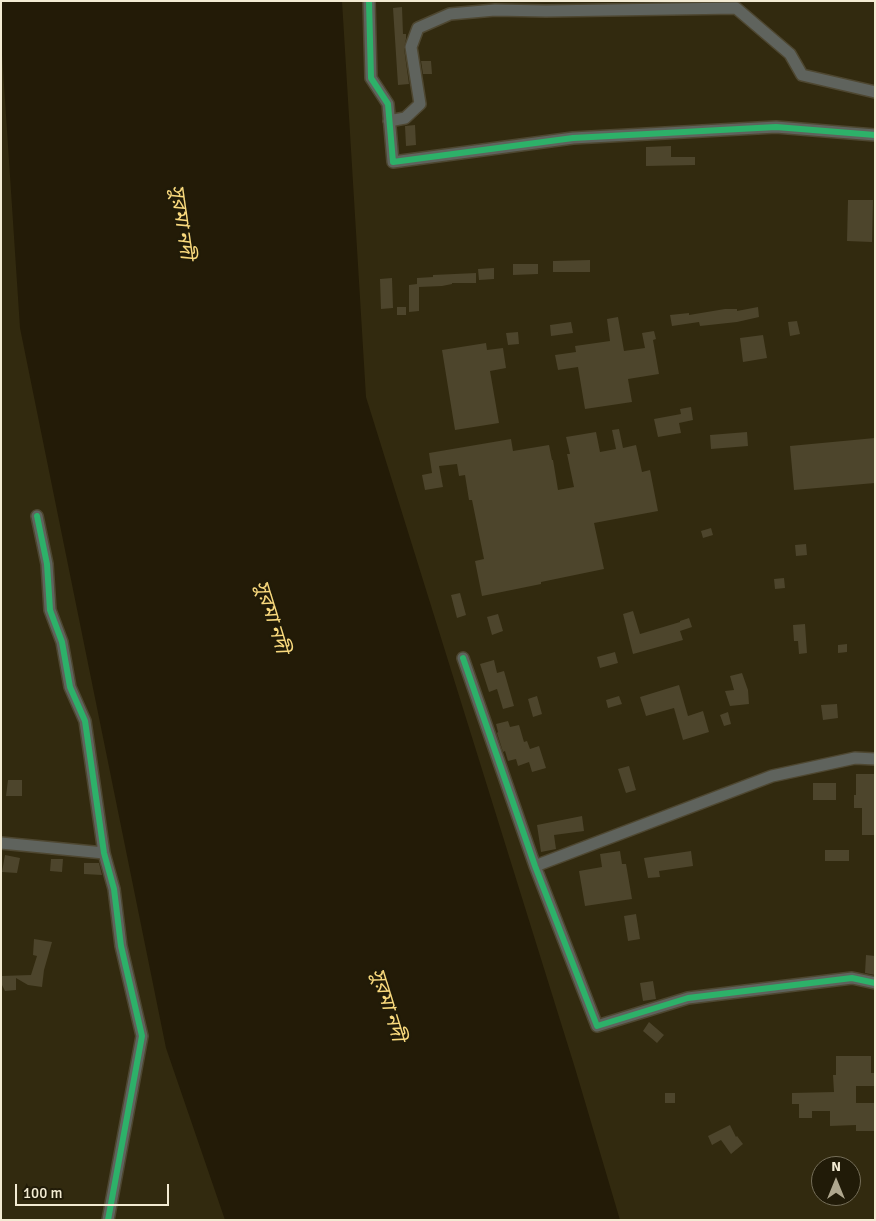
<!DOCTYPE html>
<meta charset="utf-8">
<style>
body{margin:0}
#map{position:relative;width:876px;height:1221px;overflow:hidden;background:#322a0f;font-family:Signika,sans-serif}
canvas{display:block}
.frame{position:absolute;inset:0;border:2px solid #f3ebd3;pointer-events:none}
.north{position:absolute;left:811px;top:1156px;width:50px;height:50px;box-sizing:border-box;background:#211b08;border:1px solid #756e59;border-radius:50%;rotate:0deg;font-size:14px;font-weight:700;line-height:20px;text-align:center;color:#f3ebd3}
.north::after{content:'';display:block;margin:auto;width:18px;height:22px;background:#afa78e;clip-path:polygon(50% 0,100% 100%,50% 72%,0 100%)}
.scale{position:absolute;left:15px;top:1184px;width:154px;height:22px;box-sizing:border-box;border:2px solid #f3ebd3;border-top:0;padding-left:6px;font-size:15px;line-height:18px;white-space:nowrap;color:#f3ebd3;-webkit-text-stroke:4px #211b08;paint-order:stroke}
</style>
<div id="map">
<canvas width="876" height="1221"></canvas>
<div class="frame"></div>
<div class="north">N</div>
<div class="scale">100 m</div>
</div>
<script>
const context = document.querySelector('canvas').getContext('2d');
context.lineJoin = 'round';
function fillPath(path, color) {
  context.fillStyle = color;
  context.fill(path, 'evenodd');
}
function strokePath(path, color, width, dash) {
  context.strokeStyle = color;
  context.lineWidth = width;
  context.lineCap = dash ? 'butt' : 'round';
  context.setLineDash(dash || []);
  context.stroke(path);
}
function label(font, color, halo, rows, align = 'center') {
  context.font = font + ' Signika,"Noto Sans Bengali",sans-serif';
  context.lineWidth = 4.5;
  context.setLineDash([]);
  context.textBaseline = 'middle';
  context.strokeStyle = halo;
  context.fillStyle = color;
  for (const [text, x, y, turn = 0] of rows) {
    context.save();
    context.translate(x, y);
    context.rotate((+turn || 0) * Math.PI / 180);
    context.textAlign = isNaN(turn) ? turn : align;
    if (halo) context.strokeText(text, 0, 0);
    context.fillText(text, 0, 0);
    context.restore();
  }
}
const water = new Path2D(`
 M1,1H342L366,397L575,1068L620,1220H225L166,1048L20,328L1,39Z`);
const building = new Path2D(`
 M402,7L403,34H406V39L404,48L409,84L398,85L393,8Z
 M421,61H431L432,74H423Z
 M415,125L416,145L406,146L405,126Z
 M671,146V157H695V165L646,166V147Z
 M848,200H873L872,242L847,241Z
 M590,260V272H553V261Z
 M513,264H538V274L513,275Z
 M494,268V279L479,280L478,269Z
 M476,273V283H452V284L442,286L419,287V311L409,312V285L417,284V278L433,277V275Z
 M392,278L393,308L381,309L380,279Z
 M397,307H406V315H397Z
 M758,307L759,317L737,322L700,326L699,322L672,326L670,315L689,313V315L725,309H737V311Z
 M618,317L624,351L645,348L642,333L654,331L656,339L653,340L659,374L628,379L632,402L585,409L578,367L558,370L555,355L576,352L575,346L610,341L607,319Z
 M797,321L800,334L790,336L788,322Z
 M571,322L573,333L551,336L550,325Z
 M518,332L519,344L508,345L506,333Z
 M763,335L767,358L743,362L740,338Z
 M486,343L487,350L503,348L506,368L490,371L499,423L455,430L442,350Z
 M691,407L693,420L679,423L681,433L658,437L654,419L681,414L680,409Z
 M619,429L623,448L636,445L642,472L650,470L658,511L594,523L604,569L541,582V584L482,596L475,561L484,559L472,500H469L465,475L459,476L457,464L439,466L443,487L425,490L422,475L432,473L429,453L511,439L513,451L549,445L552,460H553L558,490L574,487L567,454H570L566,437L596,432L600,452L616,449L612,430Z
 M747,432L748,446L711,449L710,435Z
 M875,438V483L794,490L790,446Z
 M711,528L713,535L703,538L701,531Z
 M806,544L807,555L796,556L795,545Z
 M784,578L785,588L775,589L774,579Z
 M460,593L466,615L457,618L451,595Z
 M633,611L640,634L680,622V621L689,618L692,627L680,631L683,640L633,654L623,614Z
 M498,614L503,631L492,635L487,617Z
 M805,624L807,653L799,654L798,641H794L793,625Z
 M847,644V652L838,653V645Z
 M615,652L618,663L600,668L597,657Z
 M494,660L497,673L504,671L514,706L503,709L497,689L489,692L480,664Z
 M742,673L748,690L749,704L730,706L725,691L734,690L730,676Z
 M679,685L688,716L703,711L709,732L683,740L674,708L646,716L640,697Z
 M537,696L542,714L533,717L528,699Z
 M619,696L622,704L608,708L606,700Z
 M837,704L838,718L823,720L821,705Z
 M728,712L731,724L724,726L720,715Z
 M508,721L510,727L519,725L524,742L527,741L530,749L539,746L546,768L532,772L529,762L518,766L516,759L508,761L505,751L503,752L497,733L498,732L496,724Z
 M629,766L636,790L626,793L618,769Z
 M856,774H875V835H862V808H854V795H856Z
 M8,780H22V796H6Z
 M813,783H836V800H813Z
 M582,816L584,831L554,835L556,849L541,852L537,825Z
 M825,850H849V861H825Z
 M620,851L622,864H626L632,899L585,906L579,871L602,867L600,854Z
 M691,851L693,866L659,871L660,877L648,878L644,858Z
 M5,855L20,858L17,873L2,872Z
 M51,859H63L62,872L50,871Z
 M84,863H99L102,875L84,874Z
 M636,914L640,939L628,941L624,916Z
 M34,939L52,942L44,970L42,987L28,985L16,978V990L5,991L1,983V976L31,975L37,956L33,955Z
 M866,955L875,956V975L865,973Z
 M653,981L656,999L643,1001L640,983Z
 M649,1022L664,1035L657,1043L643,1031Z
 M836,1056H871V1073H875V1086H856V1103H875V1131H856V1125L830,1126V1111H812V1118H799V1104H792V1093L834,1092L833,1075H836Z
 M665,1093H675V1103H665Z
 M730,1125L736,1137L737,1136L743,1144L731,1154L721,1140L712,1145L708,1136Z`);
const minor = new Path2D(`
 M369,1L371,78L388,104L393,162L573,138L776,127L875,135
 M389,121L405,118L420,104L411,47L418,28L450,14L495,10L546,11L736,8L790,54L802,75L875,92
 M37,516L47,564L50,610L62,642L70,687L85,721L104,853L114,889L121,946L142,1036L108,1220
 M463,658L535,866L597,1026L688,998L852,978L875,983
 M1,843L104,853
 M535,866L772,776L855,758L875,759`);
const cycleway = new Path2D(`
 M369,1L371,78L388,104L393,162L573,138L776,127L875,135
 M37,516L47,564L50,610L62,642L70,687L85,721L104,853L114,889L121,946L142,1036L108,1220
 M463,658L535,866L597,1026L688,998L852,978L875,983`);
const waterNames = [
 ["সুরমা নদী",181,222,82],
 ["সুরমা নদী",271,617,73],
 ["সুরমা নদী",387,1005,73]
];
fillPath(water, '#231b07');
fillPath(building, '#4d452c');
strokePath(minor, '#4e4731', 14);
strokePath(minor, '#5f635d', 11);
strokePath(cycleway, '#2db169', 6);
label('italic 20px', '#f9d97d', '#211b08', waterNames);
</script>
